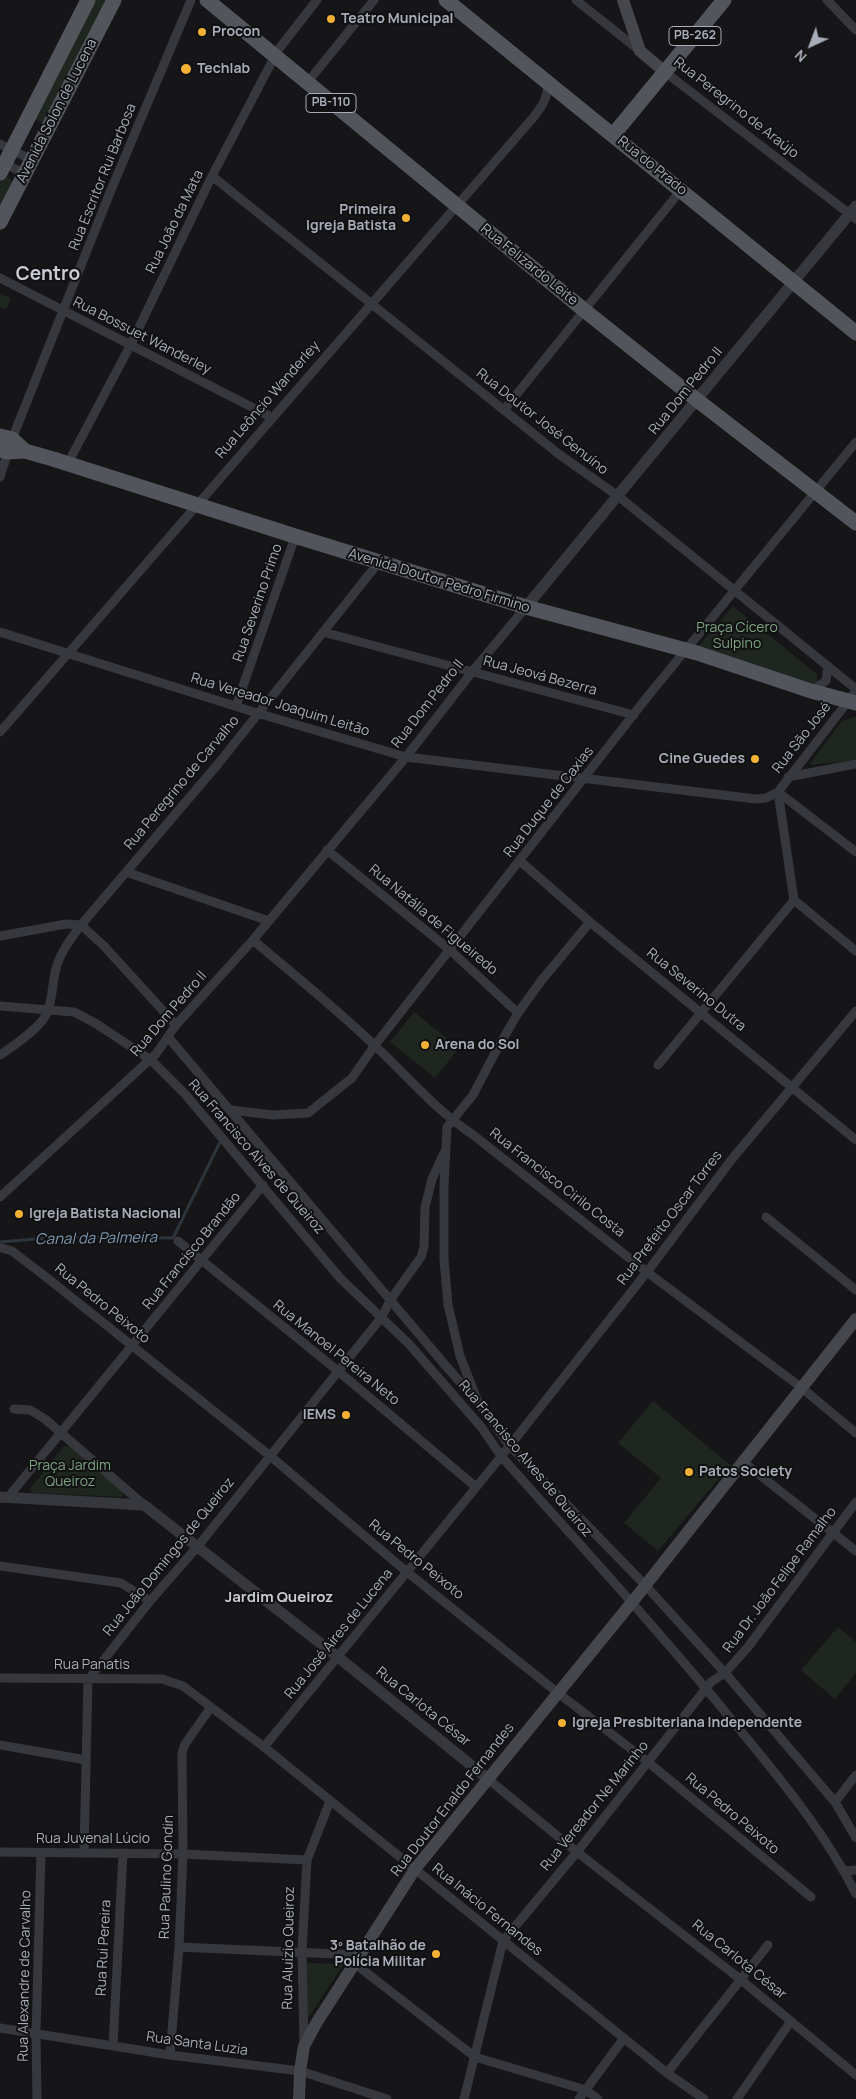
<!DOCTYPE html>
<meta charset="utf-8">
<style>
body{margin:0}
#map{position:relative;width:856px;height:2099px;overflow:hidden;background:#161618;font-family:Manrope,sans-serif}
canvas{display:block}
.north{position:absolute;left:786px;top:20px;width:50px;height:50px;-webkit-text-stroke:4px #111113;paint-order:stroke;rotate:223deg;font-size:14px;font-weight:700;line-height:20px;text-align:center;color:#a8adb8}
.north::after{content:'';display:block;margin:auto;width:18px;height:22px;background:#a8adb8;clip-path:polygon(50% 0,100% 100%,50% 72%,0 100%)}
</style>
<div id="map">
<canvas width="856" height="2099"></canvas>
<div class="north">N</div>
</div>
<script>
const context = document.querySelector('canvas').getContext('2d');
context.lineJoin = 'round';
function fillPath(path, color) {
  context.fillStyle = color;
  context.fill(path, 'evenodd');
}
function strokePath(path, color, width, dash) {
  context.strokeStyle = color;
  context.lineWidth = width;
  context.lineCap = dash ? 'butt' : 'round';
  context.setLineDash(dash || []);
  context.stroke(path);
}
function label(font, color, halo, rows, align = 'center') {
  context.font = font + ' Manrope,sans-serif';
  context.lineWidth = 4;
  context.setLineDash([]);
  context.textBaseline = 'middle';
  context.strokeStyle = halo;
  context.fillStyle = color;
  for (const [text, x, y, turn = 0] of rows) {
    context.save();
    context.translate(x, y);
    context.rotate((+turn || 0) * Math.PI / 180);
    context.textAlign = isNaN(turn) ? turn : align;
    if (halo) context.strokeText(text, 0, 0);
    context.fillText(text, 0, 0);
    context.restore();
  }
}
const green = new Path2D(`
 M95,0H107L47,120L39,122L34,119Z
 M5,176L10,178L13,184L0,210V182Z
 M0,293L11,299L6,309L0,307Z
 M733,606L817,674V683L811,684L698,647Z
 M854,717H856V760L811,765V762L842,721Z
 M414,1012L459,1048L435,1078L390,1042Z
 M653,1401L730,1465L658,1551L624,1523L661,1478L618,1443Z
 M64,1446H69L124,1491L122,1497L32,1493L30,1489Z
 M838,1627L856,1642V1673L835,1699L801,1670Z
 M307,1963L344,1964L307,2020Z`);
const stream = new Path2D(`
 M0,1242L60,1237L173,1238L221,1140`);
const minor = new Path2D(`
 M576,0L640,51
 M827,0L856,30
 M665,72L856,219
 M307,83L374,0
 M0,144L32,160
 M2,162L25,174
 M212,176L560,455L618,496L856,689
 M0,278L271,417
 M504,410L681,190
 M68,463L130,346L212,176L278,50L317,0
 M0,477L12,439L111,190L191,0
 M0,632L257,713L406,757L756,799L766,798L778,792L856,691
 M323,632L634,715
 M811,691L826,681L828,666
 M236,706L295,537
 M0,732L532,119C542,107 548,98 548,82
 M788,777L856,764
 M778,792L794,900
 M778,792L856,852
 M327,850L450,950L518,1013
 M520,861L590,922L856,1140
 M126,872L269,921
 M794,900L856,951
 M590,922L541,981L518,1013L496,1051L473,1095L447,1127L444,1186V1259L448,1305L460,1356L478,1402L509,1445L645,1585L725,1673L835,1802L856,1838
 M0,936L66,924L81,925L104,946L176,1025
 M253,940C294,975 336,1008 374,1045C407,1075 434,1109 472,1134L647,1272L802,1388L856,1433
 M0,1006L74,1012L95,1023L151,1060L185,1094L340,1278L409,1344L482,1428L501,1456C580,1545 661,1633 736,1725C780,1779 825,1832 856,1894
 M168,1037L446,1366L474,1398
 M0,1055C15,1045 31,1034 42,1021C54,1006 51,983 57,965C62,950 72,937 81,925L218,764L379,562
 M658,1065L794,900
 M230,1110L273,1115L308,1113L352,1078L375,1045L648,696L856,442
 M0,1197L156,1054L176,1025L253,940L406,757L472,672L526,607
 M766,1217L856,1290
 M178,1241L338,1371L476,1487
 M2,1248L12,1251L46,1277L269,1455L407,1572L558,1693L648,1762L811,1897
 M14,1409L30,1410L45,1419L144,1505
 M742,1461L856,1551
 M9,1496L263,1185
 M0,1566L121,1583L150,1601
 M0,1678L162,1679L183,1686L264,1747L667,2073L704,2099
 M0,1745L86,1760
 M264,1747L504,1453L647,1272L732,1159L856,1011
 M488,1779L577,1852L740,1979L856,2075
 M835,1802L856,1775
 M0,1852L183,1854L307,1860
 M84,1853L88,1680L150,1601L198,1546L381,1318L391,1299L421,1257L424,1247L425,1207L432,1179L444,1153
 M845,1871L856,1870
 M179,1947L359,1955
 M354,1963L475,2057L586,2090L598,2099
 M0,2028L170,2055L300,2071L387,2099
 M304,2044L302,1951L307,1860L330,1801
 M113,2045L123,1853
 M170,2055L179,1947L183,1854L182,1753L185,1744L211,1707
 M667,2073L768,1945
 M37,2099L36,2034L41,1853
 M464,2099L503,1941L577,1852L711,1682L725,1673L748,1647L856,1502
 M579,2099L624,2038
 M737,2099L791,2021`);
const tertiary = new Path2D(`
 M526,607L856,206
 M0,1497L144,1505L338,1657L488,1779`);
const secondary = new Path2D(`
 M623,0L640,51L665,72
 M299,2099L300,2071L304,2046L317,2022L415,1869L637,1596L856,1319`);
const primary = new Path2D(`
 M207,0L584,310L697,400L856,523
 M446,0L856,333
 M613,135L724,0
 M0,173L88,0
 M0,222L114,0
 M0,436L12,439L25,451
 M0,450L8,452L25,451L53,459L298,537L526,607L697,653L811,691L856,703`);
const markers = [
 [331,19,5,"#f2b134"],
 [202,32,5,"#f2b134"],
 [186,69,6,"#f2b134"],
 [406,218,5,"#f2b134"],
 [755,759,5,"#f2b134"],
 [425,1045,5,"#f2b134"],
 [19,1214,5,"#f2b134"],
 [346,1415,5,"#f2b134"],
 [689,1472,5,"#f2b134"],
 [562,1723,5,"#f2b134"],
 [436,1954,5,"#f2b134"]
];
const shields = [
 [695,36,52],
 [331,103,50]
];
const shieldNames = [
 ["PB-262",695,36],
 ["PB-110",331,103]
];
const poiNames = [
 ["Teatro Municipal",341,19],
 ["Procon",212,32],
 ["Techlab",197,69],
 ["Primeira",396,210,"right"],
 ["Igreja Batista",396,226,"right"],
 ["Cine Guedes",745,759,"right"],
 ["Arena do Sol",435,1045],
 ["Igreja Batista Nacional",29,1214],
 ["IEMS",336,1415,"right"],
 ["Patos Society",699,1472],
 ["Igreja Presbiteriana Independente",572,1723],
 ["3º Batalhão de",426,1946,"right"],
 ["Polícia Militar",426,1962,"right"]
];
const streetNames = [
 ["Rua Peregrino de Araújo",736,108,38],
 ["Avenida Solon de Lucena",57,111,-63],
 ["Rua do Prado",652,166,39],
 ["Rua Escritor Rui Barbosa",103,177,-68],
 ["Rua João da Mata",175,222,-64],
 ["Rua Felizardo Leite",529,265,39],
 ["Rua Bossuet Wanderley",142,336,27],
 ["Rua Dom Pedro II",686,391,-51],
 ["Rua Leôncio Wanderley",268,400,-49],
 ["Rua Doutor José Genuíno",542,422,38],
 ["Avenida Doutor Pedro Firmino",439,581,17],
 ["Rua Severino Primo",258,603,-71],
 ["Rua Jeová Bezerra",540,676,15],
 ["Rua Dom Pedro II",428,704,-52],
 ["Rua Vereador Joaquim Leitão",280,705,17],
 ["Rua São José",802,738,-52],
 ["Rua Peregrino de Carvalho",182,783,-50],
 ["Rua Duque de Caxias",549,802,-52],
 ["Rua Natália de Figueiredo",433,920,40],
 ["Rua Severino Dutra",696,990,39],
 ["Rua Dom Pedro II",169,1014,-49],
 ["Rua Francisco Alves de Queiroz",256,1157,49],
 ["Rua Francisco Cirilo Costa",557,1183,38],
 ["Rua Prefeito Oscar Torres",670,1218,-53],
 ["Rua Francisco Brandão",192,1251,-51],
 ["Rua Pedro Peixoto",102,1304,39],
 ["Rua Manoel Pereira Neto",336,1353,39],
 ["Rua Francisco Alves de Queiroz",525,1459,50],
 ["Rua João Domingos de Queiroz",169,1557,-51],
 ["Rua Pedro Peixoto",416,1560,39],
 ["Rua Dr. João Felipe Ramalho",780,1580,-53],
 ["Rua José Aires de Lucena",339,1634,-51],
 ["Rua Panatis",92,1665],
 ["Rua Carlota César",423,1707,39],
 ["Rua Doutor Enaldo Fernandes",453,1800,-52],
 ["Rua Vereador Ne Marinho",595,1806,-51],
 ["Rua Pedro Peixoto",732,1814,40],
 ["Rua Juvenal Lúcio",93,1839],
 ["Rua Paulino Gondin",167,1877,-88],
 ["Rua Inácio Fernandes",487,1910,39],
 ["Rua Rui Pereira",104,1948,-87],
 ["Rua Aluízio Queiroz",289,1948,-89],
 ["Rua Carlota César",739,1960,39],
 ["Rua Alexandre de Carvalho",25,1976,-89],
 ["Rua Santa Luzia",197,2044,8]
];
const parkNames = [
 ["Praça Cícero",737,628],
 ["Sulpino",737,644],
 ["Praça Jardim",70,1466],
 ["Queiroz",70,1482]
];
const waterNames = [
 ["Canal da Palmeira",96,1239,-1]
];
const neighbourhoodNames = [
 ["Jardim Queiroz",279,1598]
];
const districtNames = [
 ["Centro",48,275]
];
fillPath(green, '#1e261f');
strokePath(stream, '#2c353c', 3);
strokePath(minor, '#37383d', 9);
strokePath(tertiary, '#37383d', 11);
strokePath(secondary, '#45474d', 12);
strokePath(primary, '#53555c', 15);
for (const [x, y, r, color] of markers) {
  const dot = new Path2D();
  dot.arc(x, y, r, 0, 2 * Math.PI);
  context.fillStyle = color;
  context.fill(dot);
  strokePath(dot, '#111113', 2);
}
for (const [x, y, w] of shields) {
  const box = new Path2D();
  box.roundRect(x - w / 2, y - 9.5, w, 19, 4);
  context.fillStyle = '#111113';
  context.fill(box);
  strokePath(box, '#a8adb8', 1);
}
label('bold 12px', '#a8adb8', null, shieldNames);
label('bold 14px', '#a8adb8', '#111113', poiNames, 'left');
label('14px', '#a8adb8', '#111113', streetNames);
label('14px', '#7fa381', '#111113', parkNames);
label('italic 15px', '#7f9bb3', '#111113', waterNames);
label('bold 15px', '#c9ccd4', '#111113', neighbourhoodNames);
label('bold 19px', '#c9ccd4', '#111113', districtNames);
</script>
